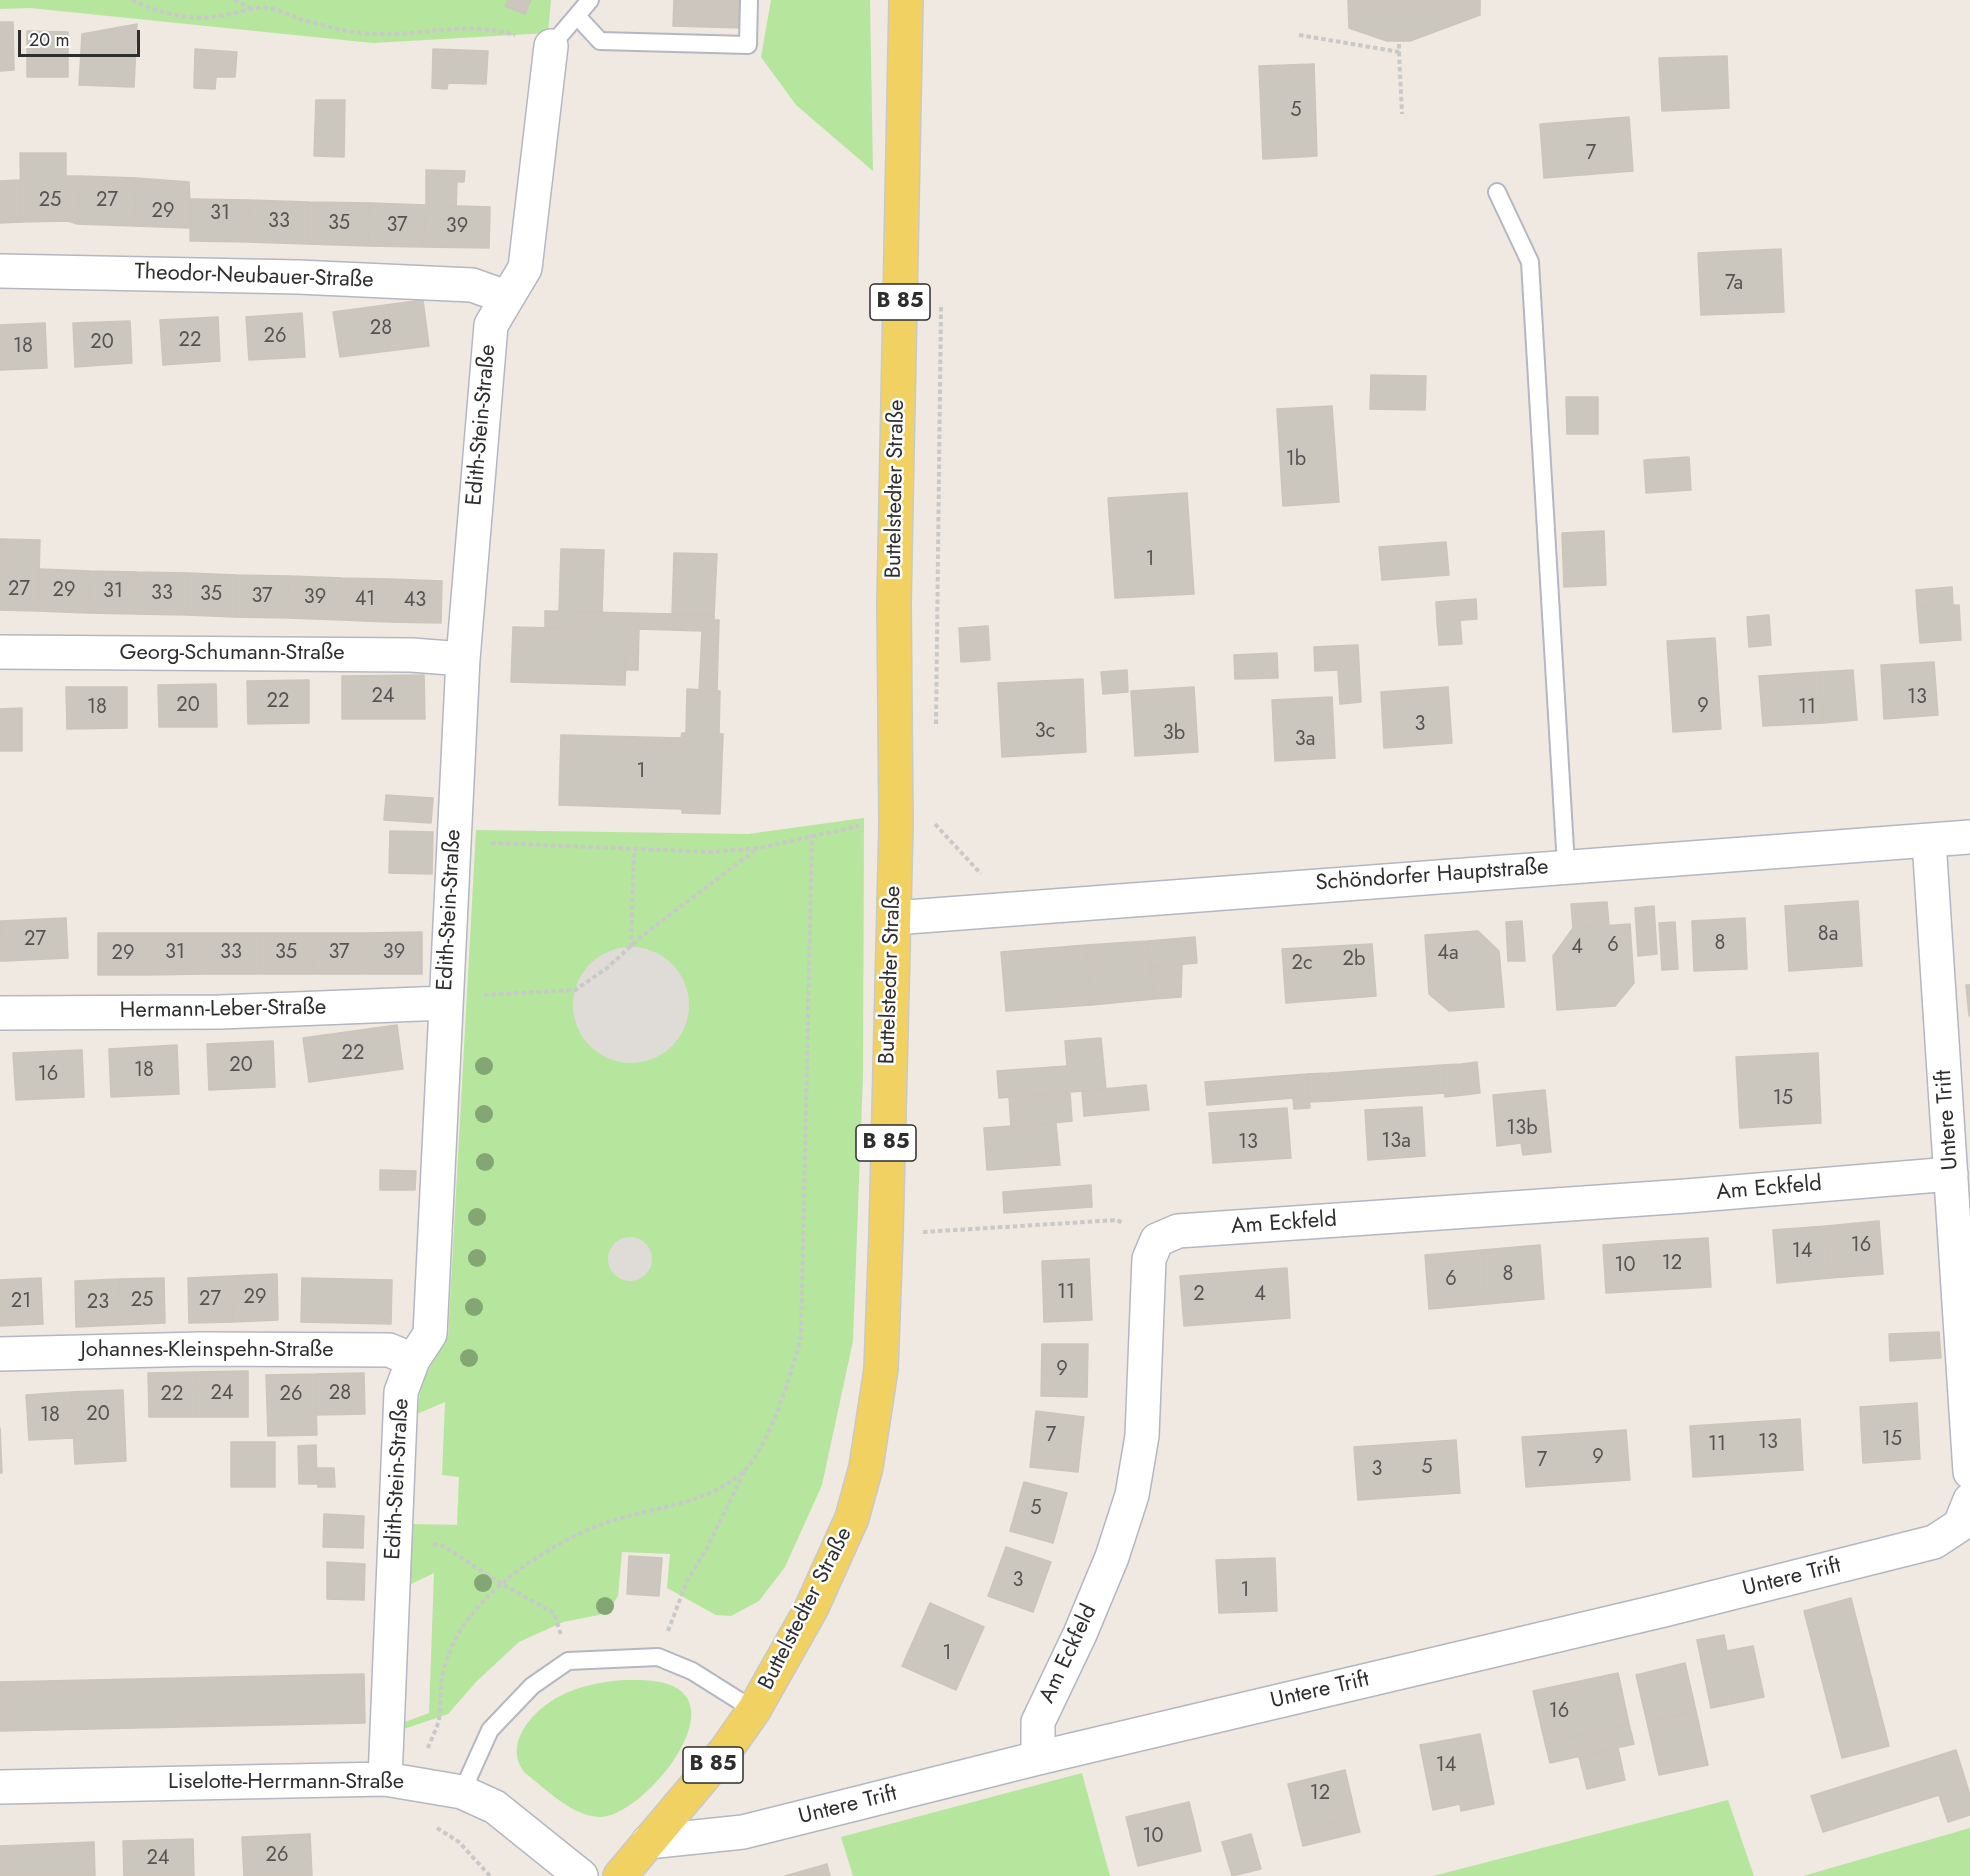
<!DOCTYPE html>
<meta charset="utf-8">
<style>
body{margin:0}
#map{position:relative;width:1970px;height:1876px;overflow:hidden;background:#efe9e1;font-family:Jost,sans-serif}
canvas{display:block}
.scale{position:absolute;left:18px;top:30px;width:122px;height:27px;box-sizing:border-box;border:3px solid #2e2e2e;border-top:0;padding-left:8px;font-size:18px;line-height:21px;white-space:nowrap;color:#2e2e2e;-webkit-text-stroke:4px #fff;paint-order:stroke}
</style>
<div id="map">
<canvas width="1970" height="1876"></canvas>
<div class="scale">20 m</div>
</div>
<script>
const context = document.querySelector('canvas').getContext('2d');
context.lineJoin = 'round';
function fillPath(path, color) {
  context.fillStyle = color;
  context.fill(path, 'evenodd');
}
function strokePath(path, color, width, dash) {
  context.strokeStyle = color;
  context.lineWidth = width;
  context.lineCap = dash ? 'butt' : 'round';
  context.setLineDash(dash || []);
  context.stroke(path);
}
function label(font, color, halo, rows, align = 'center') {
  context.font = font + ' Jost,sans-serif';
  context.lineWidth = 5;
  context.setLineDash([]);
  context.textBaseline = 'middle';
  context.strokeStyle = halo;
  context.fillStyle = color;
  for (const [text, x, y, turn = 0] of rows) {
    context.save();
    context.translate(x, y);
    context.rotate((+turn || 0) * Math.PI / 180);
    context.textAlign = isNaN(turn) ? turn : align;
    if (halo) context.strokeText(text, 0, 0);
    context.fillText(text, 0, 0);
    context.restore();
  }
}
const green = new Path2D(`
 M0,0H551L548,33L373,43L30,8L0,9Z
 M771,0H870L873,171L796,105L761,57Z
 M864,818L863,1075L853,1341L822,1485L785,1567L759,1601L731,1616L716,1615L667,1588L670,1554L622,1552L618,1596L610,1609L599,1615L563,1622L519,1642L477,1681L448,1714L401,1730L402,1723L429,1713L434,1573L407,1586L412,1524L457,1525L459,1477L442,1475L445,1402L417,1414L422,1381L448,1337L476,830L748,834Z
 M623,1680C639,1680 657,1679 673,1686C730,1712 639,1820 598,1817C571,1815 546,1789 525,1773C502,1744 533,1710 560,1696C579,1686 601,1682 623,1680Z
 M1082,1773L1110,1876H853L841,1837Z
 M1728,1800L1754,1876H1433Z
 M1970,1828V1876H1803Z`);
const plaza = new Path2D(`
 M573 1005a58 58 0 1 1 116 0a58 58 0 1 1-116 0Z
 M608 1259a22 22 0 1 1 44 0a22 22 0 1 1-44 0Z`);
const building = new Path2D(`
 M508,0H531L525,14L505,6Z
 M674,0H745L744,28L673,26Z
 M1348,0H1480V15L1410,41H1387L1349,28Z
 M0,22H13L14,70L0,71Z
 M137,24L134,87L79,85L82,34Z
 M27,31L68,32V77H27Z
 M195,49L237,52L235,77H216L215,89L194,88Z
 M433,49L488,51L486,84L448,83L447,89L432,88Z
 M1727,56L1729,108L1662,111L1659,58Z
 M1314,64L1317,156L1263,159L1259,66Z
 M316,100H345L344,157L314,156Z
 M1629,117L1633,171L1544,178L1540,124Z
 M20,153H66V176H80L78,224L67,221L21,222Z
 M426,170L465,171L464,182H457L456,207L426,205Z
 M80,176L136,178L134,226L78,224Z
 M136,178L189,182L191,228L134,226Z
 M20,180L21,222L0,223V181Z
 M191,199L249,200L248,242L190,241Z
 M249,200L309,202L308,244L248,242Z
 M309,202L370,203L369,246L308,244Z
 M370,203L426,205L424,247L369,246Z
 M426,205L490,207L489,248L424,247Z
 M1781,249L1784,312L1701,315L1698,253Z
 M423,300L429,346L340,357L333,312Z
 M302,313L305,357L249,360L246,317Z
 M218,317L220,361L163,365L160,320Z
 M130,321L132,363L75,367L73,323Z
 M45,323L47,368L0,370V325Z
 M1371,375L1426,376L1425,410L1370,409Z
 M1566,397H1598V434H1567Z
 M1332,406L1339,502L1283,506L1277,409Z
 M1689,457L1691,490L1646,493L1644,460Z
 M1187,493L1194,594L1115,598L1108,498Z
 M1604,531L1606,585L1564,587L1562,533Z
 M0,539L40,540L38,611L0,610Z
 M1446,542L1449,575L1382,580L1379,547Z
 M561,549L604,550L602,613L559,611Z
 M674,553L717,554L714,615H672Z
 M40,569L90,571L88,613L38,611Z
 M90,571L137,572L135,614L88,613Z
 M137,572L188,573L187,615L135,614Z
 M188,573L236,575L235,617L187,615Z
 M236,575L289,576L288,618L235,617Z
 M289,576L342,578V620L288,618Z
 M342,578L389,579V622L342,620Z
 M389,579L442,581L441,623L389,622Z
 M1952,587L1953,605L1917,607L1916,590Z
 M1476,599L1477,619L1437,622L1436,602Z
 M1959,605L1961,640L1920,643L1917,607Z
 M545,611L714,615V620H719L717,690H699L702,631L639,629L638,670H625L627,630L545,628Z
 M1769,615L1771,645L1749,647L1747,617Z
 M1460,620L1462,644L1439,645L1437,622Z
 M988,626L990,660L961,662L959,628Z
 M513,627L627,630L625,685L511,682Z
 M1715,638L1721,729L1673,732L1667,641Z
 M1358,645L1361,702L1340,704L1338,670L1315,671L1314,647Z
 M1277,653L1278,678L1235,679L1234,655Z
 M1934,662L1938,715L1884,719L1881,665Z
 M1127,670L1128,692L1103,694L1101,672Z
 M1853,670L1857,720L1823,723L1820,672Z
 M1820,672L1823,723L1763,726L1759,676Z
 M424,675L425,719H342V676Z
 M1083,679L1086,752L1002,757L998,683Z
 M309,680V723L248,724L247,681Z
 M216,684L217,727H159L158,685Z
 M66,687H127V728L67,729Z
 M1194,687L1198,752L1135,756L1131,691Z
 M1448,687L1452,743L1384,748L1381,692Z
 M687,689L720,691L719,734L686,733Z
 M1332,697L1335,758L1275,761L1272,700Z
 M22,708V751H0V709Z
 M682,733L723,734L720,814L682,813V809L559,805L561,735L681,738Z
 M386,795L433,798L431,823L384,820Z
 M390,831L433,832L432,874L389,873Z
 M1858,901L1862,966L1789,971L1785,906Z
 M1607,902L1609,925L1573,928L1571,904Z
 M1654,906L1657,954L1638,956L1635,908Z
 M66,918L68,958L5,961L2,921Z
 M1745,918L1747,969L1694,971L1692,921Z
 M0,921H2L5,961H0Z
 M1522,921L1525,961H1508L1506,922Z
 M1675,922L1678,969L1662,970L1659,923Z
 M1630,924L1634,983L1615,1006L1557,1010L1553,956L1573,928Z
 M1478,931L1499,951L1504,1007L1449,1011L1429,994L1425,935Z
 M422,932V974H365V933Z
 M98,933H147V975H98Z
 M147,933H203V974L147,975Z
 M203,933H260V974H203Z
 M260,933H312L313,974H260Z
 M312,933H365V974H313Z
 M1195,937L1197,963L1151,967L1148,941Z
 M1148,941L1154,999L1091,1005L1086,945Z
 M1372,944L1376,996L1286,1003L1282,949Z
 M1086,945L1091,1005L1006,1011L1001,952Z
 M1182,965L1181,997L1154,999L1151,967Z
 M1966,985H1970L1969,1016Z
 M397,1025L403,1069L309,1082L303,1038Z
 M1101,1038L1106,1089L999,1098L997,1071L1067,1066L1065,1041Z
 M273,1041L275,1087L209,1090L207,1044Z
 M177,1045L179,1094L111,1097L109,1049Z
 M82,1050L84,1097L16,1100L13,1053Z
 M1818,1053L1821,1123L1740,1128L1736,1057Z
 M1477,1062L1480,1093L1463,1095L1461,1064Z
 M1461,1064L1463,1095L1445,1097L1443,1065Z
 M1443,1065L1445,1093L1331,1101L1329,1073Z
 M1329,1073L1331,1101L1310,1102L1307,1074Z
 M1307,1074L1310,1108L1294,1109L1293,1098L1207,1105L1205,1082Z
 M1146,1085L1149,1110L1084,1116L1082,1091Z
 M1545,1090L1551,1152L1523,1155L1521,1143L1497,1146L1493,1095Z
 M1070,1093L1072,1121L1011,1127L1009,1097Z
 M1422,1107L1425,1156L1368,1160L1365,1110Z
 M1287,1108L1291,1158L1213,1163L1209,1113Z
 M1056,1123L1060,1165L987,1170L984,1128Z
 M380,1170L416,1171L415,1190H380Z
 M1091,1185L1092,1207L1004,1213L1003,1192Z
 M1879,1221L1883,1274L1830,1278L1826,1226Z
 M1826,1226L1830,1278L1777,1283L1773,1230Z
 M1708,1238L1711,1287L1659,1290L1656,1241Z
 M1656,1241L1659,1290L1606,1293L1603,1245Z
 M1540,1245L1544,1299L1487,1304L1482,1250Z
 M1482,1250L1487,1304L1429,1309L1425,1255Z
 M1089,1259L1092,1320L1044,1322L1042,1261Z
 M1287,1268L1290,1318L1184,1326L1180,1276Z
 M277,1274L278,1320L233,1322L232,1276Z
 M232,1276L233,1322L189,1323L188,1278Z
 M41,1278L43,1324L0,1326V1280Z
 M164,1278L165,1323L120,1325L119,1279Z
 M302,1278L392,1280L391,1324L301,1322Z
 M119,1279L120,1325L76,1327L75,1281Z
 M1939,1332L1941,1358L1890,1361L1889,1334Z
 M1042,1344H1088L1087,1397L1041,1396Z
 M248,1371V1417H196L195,1372Z
 M195,1372L196,1417H149L148,1373Z
 M364,1373L365,1414L316,1415L315,1374Z
 M315,1374L317,1435L268,1436L266,1375Z
 M123,1390L126,1461L75,1464L71,1392Z
 M71,1392L73,1438L29,1440L26,1395Z
 M1917,1403L1920,1459L1863,1463L1860,1407Z
 M1036,1411L1084,1417L1078,1472L1030,1467Z
 M1800,1419L1803,1470L1693,1477L1690,1426Z
 M0,1428L2,1473H0Z
 M1626,1430L1630,1480L1526,1487L1522,1437Z
 M1456,1440L1460,1493L1358,1500L1354,1447Z
 M231,1442H275V1487H231Z
 M316,1445L317,1484H299L298,1446Z
 M317,1468H334L335,1487H318Z
 M1024,1482L1067,1493L1053,1543L1010,1531Z
 M324,1514L364,1516L363,1548L323,1547Z
 M1006,1547L1051,1562L1033,1612L988,1596Z
 M629,1556L662,1558L659,1596L627,1594Z
 M1275,1558L1277,1611L1219,1613L1216,1560Z
 M327,1562L365,1564L364,1600L327,1599Z
 M1851,1598L1889,1746L1842,1758L1804,1611Z
 M930,1603L984,1627L956,1690L902,1666Z
 M1724,1635L1727,1651L1753,1646L1764,1697L1711,1708L1697,1640Z
 M1685,1663L1696,1711L1647,1722L1636,1675Z
 M1618,1673L1629,1724L1545,1743L1533,1691Z
 M364,1674L365,1723L0,1731V1682Z
 M1696,1711L1708,1765L1659,1775L1647,1722Z
 M1629,1724L1634,1744L1550,1763L1545,1743Z
 M1480,1734L1494,1804L1461,1811L1460,1804L1433,1810L1420,1745Z
 M1618,1748L1625,1780L1587,1789L1579,1757Z
 M1956,1750L1970,1795V1815L1948,1822L1939,1795L1823,1832L1811,1796Z
 M1345,1770L1356,1817L1299,1830L1288,1784Z
 M1189,1802L1201,1851L1138,1866L1126,1817Z
 M1356,1817L1360,1832L1303,1846L1299,1830Z
 M310,1834L312,1876H244L242,1837Z
 M1251,1834L1261,1869L1232,1876L1222,1842Z
 M193,1839L194,1876H124L123,1841Z
 M94,1842L95,1876H0V1846Z
 M827,1864L830,1876H785Z`);
const path = new Path2D(`
 M132,0C159,13 190,21 220,16C237,14 252,6 269,8C281,10 292,17 304,20C326,26 353,34 375,34C427,36 463,20 515,35
 M234,0L250,8
 M1299,35L1399,52V41
 M1399,52L1402,114
 M936,724L941,305
 M935,824L981,874
 M491,843L713,852L758,848L859,826
 M631,947L634,849
 M484,995L575,990L607,968L642,936L758,848
 M923,1232L1117,1220L1124,1224
 M433,1544L443,1546L502,1584L554,1613L561,1635
 M668,1631L687,1581L707,1548L745,1470
 M428,1748C431,1739 437,1729 439,1719C441,1709 440,1697 441,1687C443,1665 450,1647 462,1628C492,1581 559,1538 611,1521C655,1507 710,1504 745,1470C771,1443 791,1373 801,1337L812,834
 M437,1828L459,1842L490,1876`);
const service = new Path2D(`
 M577,16L600,41L748,45L749,0
 M551,46L590,0
 M1497,192L1530,262L1566,866
 M462,1792L490,1730L532,1686L568,1661L658,1657L692,1671L754,1710`);
const minor = new Path2D(`
 M0,271L298,277L472,285L506,297
 M0,652L412,655L463,659
 M1929,841L1970,1472
 M0,1013L220,1012L445,1003
 M0,1354L201,1349L389,1350L413,1360
 M1038,1758V1722L1080,1634L1112,1557L1132,1495L1142,1436L1149,1259L1157,1240L1178,1231L1686,1196L1951,1174
 M385,1779L401,1392L413,1360L430,1334L463,659L491,325L525,268L551,46
 M0,1787L385,1779L462,1792L495,1807L581,1876
 M648,1842L743,1832L1038,1758L1664,1610L1934,1542L1960,1525L1970,1500`);
const tertiary = new Path2D(`
 M894,918L1970,837`);
const primary = new Path2D(`
 M620,1876L726,1750L754,1710L811,1609L852,1518L866,1467L881,1369L886,1234L896,825L894,603L906,0`);
const trees = [
 [484,1066],
 [484,1114],
 [485,1162],
 [477,1217],
 [477,1258],
 [474,1307],
 [469,1358],
 [483,1583],
 [605,1606]
];
const numberNames = [
 ["5",1296,111],
 ["7",1591,154],
 ["25",50,201],
 ["27",107,201],
 ["29",163,212],
 ["31",220,214],
 ["33",279,222],
 ["35",339,224],
 ["37",397,226],
 ["39",457,227],
 ["7a",1734,284],
 ["28",381,329],
 ["26",275,337],
 ["22",190,341],
 ["20",102,343],
 ["18",23,347],
 ["1b",1296,460],
 ["1",1150,560],
 ["27",19,590],
 ["29",64,591],
 ["31",113,592],
 ["33",162,594],
 ["35",211,595],
 ["37",262,597],
 ["39",315,598],
 ["41",365,600],
 ["43",415,601],
 ["24",383,697],
 ["13",1917,698],
 ["22",278,702],
 ["20",188,706],
 ["9",1703,707],
 ["18",97,708],
 ["11",1807,708],
 ["3",1420,725],
 ["3c",1045,732],
 ["3b",1174,734],
 ["3a",1305,740],
 ["1",641,772],
 ["8a",1828,935],
 ["27",35,940],
 ["8",1720,944],
 ["6",1613,946],
 ["4",1577,948],
 ["31",175,953],
 ["33",231,953],
 ["35",286,953],
 ["37",339,953],
 ["39",394,953],
 ["29",123,954],
 ["4a",1448,954],
 ["2b",1354,960],
 ["2c",1302,964],
 ["22",353,1054],
 ["20",241,1066],
 ["18",144,1071],
 ["16",48,1075],
 ["15",1783,1099],
 ["13b",1522,1129],
 ["13a",1396,1142],
 ["13",1248,1143],
 ["16",1861,1246],
 ["14",1802,1252],
 ["12",1672,1264],
 ["10",1625,1266],
 ["8",1508,1275],
 ["6",1451,1280],
 ["11",1066,1293],
 ["2",1199,1295],
 ["4",1260,1295],
 ["29",255,1298],
 ["27",210,1300],
 ["25",142,1301],
 ["21",21,1302],
 ["23",98,1303],
 ["9",1062,1370],
 ["24",222,1394],
 ["28",340,1394],
 ["22",172,1395],
 ["26",291,1395],
 ["20",98,1415],
 ["18",50,1416],
 ["7",1051,1436],
 ["15",1892,1440],
 ["13",1768,1443],
 ["11",1717,1445],
 ["9",1598,1458],
 ["7",1542,1461],
 ["5",1427,1468],
 ["3",1377,1470],
 ["5",1036,1509],
 ["3",1018,1581],
 ["1",1245,1591],
 ["1",947,1654],
 ["16",1559,1712],
 ["14",1446,1766],
 ["12",1320,1794],
 ["10",1153,1837],
 ["26",277,1856],
 ["24",158,1859]
];
const shields = [
 [900,302,60],
 [886,1143,60],
 [713,1765,60]
];
const shieldNames = [
 ["B 85",900,302],
 ["B 85",886,1143],
 ["B 85",713,1765]
];
const streetNames = [
 ["Theodor-Neubauer-Straße",254,277,2],
 ["Edith-Stein-Straße",482,425,-85],
 ["Buttelstedter Straße",896,489,-89],
 ["Georg-Schumann-Straße",232,654],
 ["Schöndorfer Hauptstraße",1432,876,-4],
 ["Edith-Stein-Straße",450,910,-87],
 ["Buttelstedter Straße",891,975,-88],
 ["Hermann-Leber-Straße",223,1010,-1],
 ["Untere Trift",1948,1120,-94],
 ["Am Eckfeld",1769,1189,-5],
 ["Am Eckfeld",1284,1224,-4],
 ["Johannes-Kleinspehn-Straße",207,1351],
 ["Edith-Stein-Straße",398,1479,-87],
 ["Untere Trift",1792,1578,-14],
 ["Buttelstedter Straße",806,1609,-63],
 ["Am Eckfeld",1069,1654,-65],
 ["Untere Trift",1320,1691,-13],
 ["Liselotte-Herrmann-Straße",286,1783],
 ["Untere Trift",848,1806,-14]
];
fillPath(green, '#b6e59e');
fillPath(plaza, '#dfdcd8');
fillPath(building, '#cbc7bf');
strokePath(building, '#cbc5ba', 1.5);
strokePath(service, '#b4b7c1', 20);
strokePath(minor, '#b4b7c1', 36);
strokePath(tertiary, '#b4b7c1', 36);
strokePath(primary, '#c9c9c9', 36);
strokePath(path, '#c9c9c9', 4, [4.5, 3]);
strokePath(service, '#fff', 16);
strokePath(minor, '#fff', 33);
strokePath(tertiary, '#fff', 33);
strokePath(primary, '#f2d163', 33);
context.fillStyle = '#84a574';
for (const [x, y] of trees) {
  context.beginPath();
  context.arc(x, y, 9, 0, 2 * Math.PI);
  context.fill();
}
label('20px', '#555452', null, numberNames);
for (const [x, y, w] of shields) {
  const box = new Path2D();
  box.roundRect(x - w / 2, y - 18, w, 36, 4.5);
  context.fillStyle = '#fff';
  context.fill(box);
  strokePath(box, '#2e2e2e', 1.5);
}
label('bold 21px', '#2e2e2e', null, shieldNames);
label('22px', '#2e2e2e', '#fff', streetNames);
</script>
